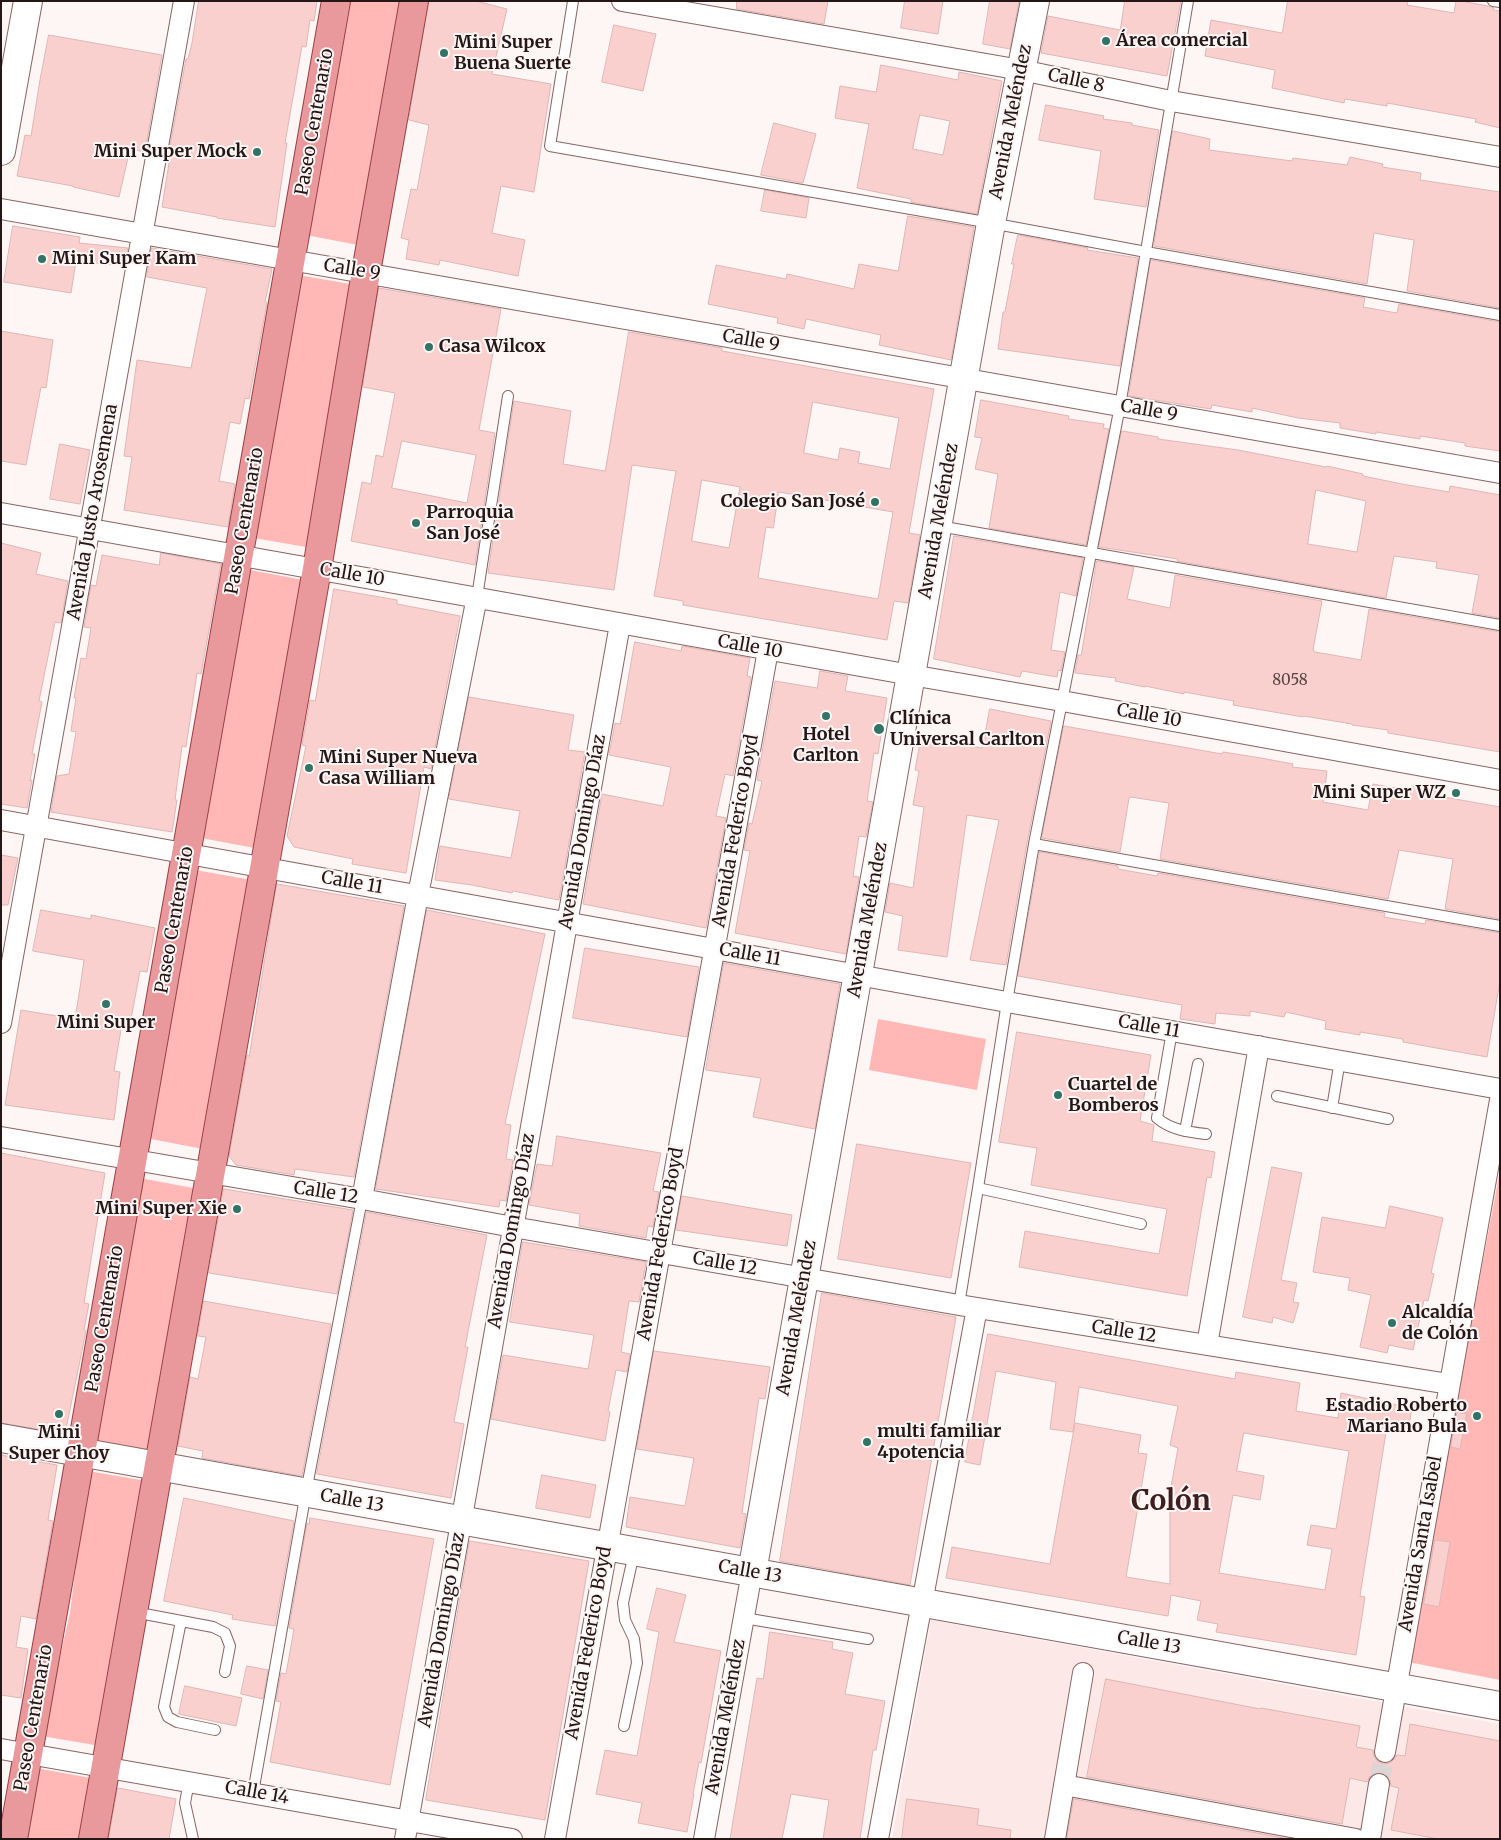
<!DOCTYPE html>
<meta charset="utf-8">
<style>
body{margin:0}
#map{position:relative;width:1501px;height:1840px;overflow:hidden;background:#fef5f5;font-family:Merriweather,serif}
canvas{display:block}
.frame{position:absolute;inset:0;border:2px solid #251717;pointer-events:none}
</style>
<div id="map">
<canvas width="1501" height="1840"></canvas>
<div class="frame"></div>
</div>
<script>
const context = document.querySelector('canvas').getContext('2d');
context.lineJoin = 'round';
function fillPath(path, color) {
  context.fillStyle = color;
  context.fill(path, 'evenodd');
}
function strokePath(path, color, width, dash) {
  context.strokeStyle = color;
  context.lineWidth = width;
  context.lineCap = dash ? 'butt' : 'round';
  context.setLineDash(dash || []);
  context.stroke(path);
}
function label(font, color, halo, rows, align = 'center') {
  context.font = font + ' Merriweather,serif';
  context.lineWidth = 4;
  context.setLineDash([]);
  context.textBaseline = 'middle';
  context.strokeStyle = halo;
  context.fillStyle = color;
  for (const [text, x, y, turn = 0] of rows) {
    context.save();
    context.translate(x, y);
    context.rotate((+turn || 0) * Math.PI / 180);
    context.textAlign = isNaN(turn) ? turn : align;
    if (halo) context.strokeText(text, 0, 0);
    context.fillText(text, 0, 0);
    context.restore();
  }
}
const built = new Path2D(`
 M931,1620L1500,1724V1839H892Z`);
const green = new Path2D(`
 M348,1H401L358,245L306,235Z
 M298,275L356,285L312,548L254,538Z
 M250,570L309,581L260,849L201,838Z
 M195,870L252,880L203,1149L146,1138Z
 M878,1019L986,1039L977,1090L869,1070Z
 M1500,1170V1680L1408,1662Z
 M140,1178L198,1189L152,1452L93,1441Z
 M88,1471L146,1481L100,1746L42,1736L70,1613Z
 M36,1768L96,1779L85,1839H23Z`);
const building = new Path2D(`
 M199,1H317L314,21L310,20L306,47L302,46L285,143H287L275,227L217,218V217L162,207L170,157H168L186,59H188L192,43Z
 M429,1H476L507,9L492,74L551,84L534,192L501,186L492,233L525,240L518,276L440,260L439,265L406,259L409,240L401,238L411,189L417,190L429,125L409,120Z
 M737,1H828L824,24L737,9Z
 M905,1H943L938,34L901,28Z
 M990,1H1019L1010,49L983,44Z
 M1125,1H1181L1167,76L1041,53L1048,16L1120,30Z
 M1288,1H1408L1407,5L1454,13L1456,1H1461L1488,6L1494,8L1493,10L1500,11V128L1475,122L1476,119L1387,103V106L1345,99L1344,103L1272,88L1275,70L1205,56L1211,20L1282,33Z
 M614,25L656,34L643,91L602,82Z
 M49,35L162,55L145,152L130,149L119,197L73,187V186L17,176L25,135L31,136L40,80Z
 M881,65L958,80L959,72L1002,81L977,214L911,202V199L857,188L869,124L835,118L840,86L876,92ZM920,115L950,121L943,155L913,149Z
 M1046,105L1104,116L1103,119L1132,123V125L1159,130L1146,207L1094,199L1101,151L1039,140Z
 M774,123L816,134L803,183L761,175Z
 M1173,131L1210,139L1209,150L1292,161L1293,158L1347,165L1350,157L1383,164L1382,167L1421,173L1420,180L1500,192V308L1407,291L1414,240L1374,233L1367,284L1154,246Z
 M765,190L809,198L806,218L761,211Z
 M908,216L974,227L951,360L879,345L881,335L806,319L804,329L777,323L778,318L708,304L716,265L786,279L787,274L854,289L859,264L898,271Z
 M13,226L80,237L79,243L128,248L124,266L76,261L71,293L4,282Z
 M1018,235L1088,248L1087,250L1138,258L1120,366L998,349L1003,312H1005L1014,264H1012Z
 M152,248L272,269L265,302L267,303L249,399L245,398L240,424L230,422L219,481L235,484L228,527L124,510L132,457L124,456L137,360L191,368L207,288L147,277Z
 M1151,260L1365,298L1363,307L1397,313L1399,304L1500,322V451L1465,446V443L1420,436V439L1376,432V434L1340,428V423L1298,418L1252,408V412L1212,405L1211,409L1129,396Z
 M379,288L501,309L479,430L495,433L475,565L351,541L362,482L371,484L376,455L383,457L395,393L363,387ZM402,441L476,455L467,503L392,488Z
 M1,331L53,340L46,388L41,387L26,465L1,461Z
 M629,332L722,348V351L934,389L909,533L920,535L908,603L894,601L887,640L683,605V601L654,596L676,471L632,465L614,590L488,573L514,401L571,411L563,464L605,471ZM813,402L899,418L890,469L858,463L860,452L840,448L838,460L804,453ZM702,480L740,487L729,548L692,541ZM779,492L893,512L878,599L758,578L766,527L773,528Z
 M981,400L1069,416L1068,419L1104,424L1103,428L1109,429L1086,545L989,528L998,474L975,469L982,438L975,437Z
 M1122,431L1158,437V439L1238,450L1326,467L1327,466L1363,474V476L1402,484L1449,492L1450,486L1500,495V618L1472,613L1479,575L1436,568L1437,562L1394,556L1386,598L1177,561L1178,559L1099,547ZM1316,490L1366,501L1357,552L1308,544Z
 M60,444L90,450L80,504L50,499Z
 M954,536L1083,558L1076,596L1060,592L1051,650L1065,652L1061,671L1058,670L1057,677L1022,671L1020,677L934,659Z
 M1,543L41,553L36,574L68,581L61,623L55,622L39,701L42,702L32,754H35L30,781L32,780L27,808L1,804Z
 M161,553L221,564L201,674L197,673L186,747L182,746L175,800H177L172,832L51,812L57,776L69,774L76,732L71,731L76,698H74L81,658L86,659L91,628L84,627L91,585L96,586L102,555L159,565Z
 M1097,561L1134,567L1127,599L1170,608L1175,575L1322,601L1313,650L1315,652L1361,660L1369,609L1500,632V752L1388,733V730L1352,725V724L1304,716L1303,717L1233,705L1234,701L1184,692V694L1145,686V687L1115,681L1116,678L1075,673L1078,655H1081Z
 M334,589L397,600V604L460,616L431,769L424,767L406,873L352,864L353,859L294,847L287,836L306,746L302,745L310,700L315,701Z
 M635,642L681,651L682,646L750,658L747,676L751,677L733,776L725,774L716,816L726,818L706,928L583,904L602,794L663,806L671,767L609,755L615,723L620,724Z
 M820,671L848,676L845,691L887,698L878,754L874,753L867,801L873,802L866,837L859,836L853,876L859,877L846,954L735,933L750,851L744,850L749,823L752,824L762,781L757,780L775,681L817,688Z
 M469,697L574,715L568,750L585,752L559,900L513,891L512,893L472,885L435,880L440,846L511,858L520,811L449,799Z
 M990,709L1051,721L1027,843L1006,965L970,960L999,820L967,815L947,957L898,950L903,916L885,912L890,883L913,888L924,807L913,805L919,771L915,770L921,737L982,748Z
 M1064,726L1222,754L1223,752L1261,758L1293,764L1292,767L1327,771L1323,802L1368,810L1373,784L1410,791L1411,786L1444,793V797L1500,807V919L1445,909L1453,859L1399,850L1388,899L1160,859L1169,803L1131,797L1129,798L1120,852L1042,838Z
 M1040,852L1118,866V869L1157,876L1158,873L1385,913L1384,917L1425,924L1426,920L1500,933V981L1487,1057L1403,1042V1039L1360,1032V1035L1325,1029L1326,1021L1286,1012L1284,1017L1250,1011V1016L1216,1013L1215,1024L1180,1019L1182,1005L1018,976Z
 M1,855L18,858L8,905H1Z
 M277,884L404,906L354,1177L295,1169L294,1175L236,1165L229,1156L247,1055L249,1056Z
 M41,910L91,919V915L155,928L147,972L140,971L131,1019L123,1018L114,1071L120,1072L114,1120L5,1105L21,1010L75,1019L80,988L84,960L33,951Z
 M427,910L545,934L505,1124L511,1125L506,1159L513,1160L506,1201L500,1200L499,1207L376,1189Z
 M585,948L699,967L687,1037L573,1018Z
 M724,963L840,984L815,1129L753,1117L761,1078L706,1070Z
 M1017,1032L1151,1055L1140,1121L1154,1125L1152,1141L1215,1152L1211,1178L1207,1177L1187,1296L1019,1267L1025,1231L1159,1254L1167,1209L1031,1185L1037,1148L999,1142Z
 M557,1136L661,1153L653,1191L659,1192L653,1227L648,1226L646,1238L579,1226L580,1214L529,1205L537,1164L552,1166Z
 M857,1144L971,1163L951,1278L838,1259Z
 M1,1153L105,1173L84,1303L89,1304L84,1330L86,1331L65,1434L1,1423Z
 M1272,1167L1302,1173L1281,1280L1297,1283L1293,1302L1299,1303L1293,1323L1273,1317L1272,1323L1243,1317Z
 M224,1189L353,1210L337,1294L209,1273Z
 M682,1196L792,1215L787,1246L676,1230Z
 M1390,1206L1443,1218L1431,1273L1434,1274L1428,1301L1424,1300L1413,1350L1389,1345L1387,1353L1360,1347L1371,1295L1348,1290L1350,1278L1313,1272L1322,1217L1385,1228Z
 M367,1212L487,1235L465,1347H468L454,1422L464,1424L451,1498L317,1474Z
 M523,1242L646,1262L639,1302L629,1301L621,1352L630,1354L627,1372L616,1370L608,1411L610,1412L605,1441L491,1419L503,1355L588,1369L594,1335L510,1322Z
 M822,1293L956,1317L910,1585L780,1561Z
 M204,1301L331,1324L302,1476L202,1458L203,1451L178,1446L190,1377L198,1379L206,1337L198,1336Z
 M988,1334L1235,1379L1236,1372L1300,1383L1296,1411L1338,1418L1341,1393L1412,1408L1408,1431L1387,1426L1360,1596L1365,1597L1356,1655L1216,1632L1218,1624L1197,1620L1201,1601L1171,1595L1168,1616L946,1578L952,1547L1050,1564L1075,1423L1141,1435L1138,1453L1147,1454L1126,1577L1170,1584V1510L1167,1509L1178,1448L1170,1445L1178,1406L1079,1387L1073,1432L1050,1429L1056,1382L996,1371L980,1465L965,1462ZM1244,1433L1349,1451L1336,1529L1311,1525L1307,1545L1332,1549L1325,1590L1219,1573L1233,1495L1260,1500L1264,1476L1237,1471Z
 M654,1351L770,1367L765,1399L759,1398L742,1513L746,1514L740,1548L626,1527L630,1497L685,1506L694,1458L637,1449Z
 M1457,1412L1467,1414L1460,1449L1451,1447Z
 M1,1455L57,1465L48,1520L53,1521L36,1619L21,1616L16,1647L28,1649L21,1698L1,1695Z
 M542,1475L596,1485L590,1518L536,1508Z
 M184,1498L294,1521L275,1626L232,1619L233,1615L164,1601Z
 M310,1518L434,1539L390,1785L270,1762L281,1702L276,1701L281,1673L286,1674L294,1629L289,1628L307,1523L309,1524Z
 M1435,1540L1450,1542L1439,1607L1424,1604Z
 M470,1541L589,1561L545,1820L426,1800Z
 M657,1588L686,1595L674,1642L721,1651L701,1763L699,1762L693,1794H694L687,1832L638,1823L642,1803L596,1794L605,1750L637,1756L659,1632L647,1629Z
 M770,1632L833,1642L832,1649L853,1653L845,1694L885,1701L876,1750H873L860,1839H823L829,1800L791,1794L782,1839H730L757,1678L763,1679Z
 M247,1666L268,1670L263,1699L241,1694Z
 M1106,1679L1260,1709L1261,1708L1360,1726L1356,1747L1373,1750L1374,1756L1377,1761L1383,1764L1390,1763L1394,1759L1397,1755L1405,1756L1410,1724L1500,1741V1839H1438L1391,1830L1399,1788L1391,1786L1390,1780L1387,1775L1380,1772L1375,1773L1370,1776L1367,1782L1350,1778L1342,1824L1087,1777Z
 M185,1686L242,1698L236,1726L179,1714Z
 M118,1788L176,1799L169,1839H109Z
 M907,1799L979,1809L977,1825L1011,1830L1010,1839H902Z
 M1074,1799L1289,1839H1067Z`);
const streetTunnel = new Path2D(`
 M1379,1784L1385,1752`);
const lane = new Path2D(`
 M573,1L550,146L991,223L1146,252L1500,315
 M1493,1L1500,2
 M939,526L1500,625
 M477,597L508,396
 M1034,844L1500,926
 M1172,1031L1157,1118C1171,1130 1188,1132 1206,1134
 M1277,1096L1388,1119
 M1332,1108L1340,1060
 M1185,1131L1198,1064
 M1141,1224L978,1188L1007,1002L1034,844L1120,406L1188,1
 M959,1305L978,1188
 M134,1612L213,1627L225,1633L230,1646L225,1672
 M744,1618L868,1639
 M181,1621L164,1707L168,1717L177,1722L215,1730
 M624,1726L637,1663L634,1639L625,1620L623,1603L634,1553
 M189,1781L185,1803L193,1839
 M253,1793L306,1492L362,1199`);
const street = new Path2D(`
 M622,1L1021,70L1171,101L1500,157
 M1,209L1500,473
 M1,513L911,675L1062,701L1500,780
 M1,820L1007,1002L1500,1089
 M1,1023L184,1
 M1,1137L362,1199L513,1227L959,1305L1449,1384
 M362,1199L418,895L477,597
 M1207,1345L1259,1046
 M1,1749L512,1839
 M1385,1752L1500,1100
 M1064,1785L1356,1839
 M405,1839L620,624
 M555,1839L768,650
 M704,1839L752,1572
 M878,1839L977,1308
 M1055,1839L1083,1673
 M1370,1839L1379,1784`);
const secondary = new Path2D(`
 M1,151L28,1
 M1,1438L1500,1706
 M752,1572L991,223L1035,1`);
const primary = new Path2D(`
 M13,1839L336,1
 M93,1839L317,569L366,272L414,1`);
const markers = [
 [1106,41,5,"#307466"],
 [444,53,5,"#307466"],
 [257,152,5,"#307466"],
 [42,259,5,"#307466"],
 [429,347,5,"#307466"],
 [875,502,5,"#307466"],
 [416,523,5,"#307466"],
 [826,716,5,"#307466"],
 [879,729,6,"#307466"],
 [309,768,5,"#307466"],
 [1456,793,5,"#307466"],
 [106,1004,5,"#307466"],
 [1058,1095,5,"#307466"],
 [237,1209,5,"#307466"],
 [1392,1323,5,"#307466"],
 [59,1414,5,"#307466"],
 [1477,1416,5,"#307466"],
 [867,1442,5,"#307466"]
];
const numberNames = [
 ["8058",1290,681]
];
const poiNames = [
 ["Área comercial",1116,41],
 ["Mini Super",454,43],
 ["Buena Suerte",454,64],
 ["Mini Super Mock",247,152,"right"],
 ["Mini Super Kam",52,259],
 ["Casa Wilcox",439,347],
 ["Colegio San José",865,502,"right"],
 ["Parroquia",426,513],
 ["San José",426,534],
 ["Clínica",890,719],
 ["Universal Carlton",890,740],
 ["Hotel",826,735,"center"],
 ["Carlton",826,756,"center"],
 ["Mini Super Nueva",319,758],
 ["Casa William",319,779],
 ["Mini Super WZ",1446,793,"right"],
 ["Mini Super",106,1023,"center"],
 ["Cuartel de",1068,1085],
 ["Bomberos",1068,1106],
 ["Mini Super Xie",227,1209,"right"],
 ["Alcaldía",1402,1313],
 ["de Colón",1402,1334],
 ["Estadio Roberto",1467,1406,"right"],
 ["Mariano Bula",1467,1427,"right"],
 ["multi familiar",877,1432],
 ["4potencia",877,1453],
 ["Mini",59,1433,"center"],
 ["Super Choy",59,1454,"center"]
];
const streetNames = [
 ["Calle 8",1076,81,12],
 ["Paseo Centenario",315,122,-80],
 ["Avenida Meléndez",1011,122,-79],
 ["Calle 9",352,270,9],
 ["Calle 9",751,341,10],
 ["Calle 9",1149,411,10],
 ["Avenida Justo Arosemena",93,512,-80],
 ["Paseo Centenario",245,521,-80],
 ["Avenida Meléndez",939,521,-80],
 ["Calle 10",352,575,10],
 ["Calle 10",750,647,10],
 ["Calle 10",1149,716,10],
 ["Avenida Federico Boyd",736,831,-80],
 ["Avenida Domingo Díaz",583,832,-80],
 ["Calle 11",352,883,10],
 ["Paseo Centenario",175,920,-80],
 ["Avenida Meléndez",868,920,-80],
 ["Calle 11",750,955,10],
 ["Calle 11",1149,1027,10],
 ["Calle 12",326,1193,9],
 ["Avenida Domingo Díaz",512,1231,-80],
 ["Avenida Federico Boyd",661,1244,-80],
 ["Calle 12",725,1264,10],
 ["Avenida Meléndez",797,1318,-80],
 ["Paseo Centenario",105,1319,-80],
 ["Calle 12",1124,1332,9],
 ["Calle 13",352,1501,10],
 ["Avenida Santa Isabel",1421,1544,-80],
 ["Calle 13",750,1572,10],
 ["Avenida Domingo Díaz",442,1630,-80],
 ["Avenida Federico Boyd",589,1643,-80],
 ["Calle 13",1149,1643,10],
 ["Avenida Meléndez",726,1717,-80],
 ["Paseo Centenario",34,1718,-80],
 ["Calle 14",257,1793,10]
];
const townNames = [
 ["Colón",1171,1502]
];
fillPath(built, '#fce8e7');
fillPath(green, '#ffb8b6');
fillPath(building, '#f9d0ce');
strokePath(building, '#deb7b5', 1);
strokePath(streetTunnel, '#ddd4d4', 20, [20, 10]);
strokePath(lane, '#896564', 12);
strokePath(street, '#896564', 22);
strokePath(secondary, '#896564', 30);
strokePath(primary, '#9b3e43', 30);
strokePath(lane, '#fff', 10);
strokePath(street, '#fff', 20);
strokePath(secondary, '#fff', 28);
strokePath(primary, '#e9989c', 28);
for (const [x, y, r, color] of markers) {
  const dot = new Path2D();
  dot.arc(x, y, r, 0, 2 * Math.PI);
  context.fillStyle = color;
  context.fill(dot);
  strokePath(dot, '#fef5f5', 2);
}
label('15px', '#5a4545', null, numberNames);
label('bold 18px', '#251717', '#fef5f5', poiNames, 'left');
label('18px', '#251717', '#fef5f5', streetNames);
label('bold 28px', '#3d1f1f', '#fef5f5', townNames);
</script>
